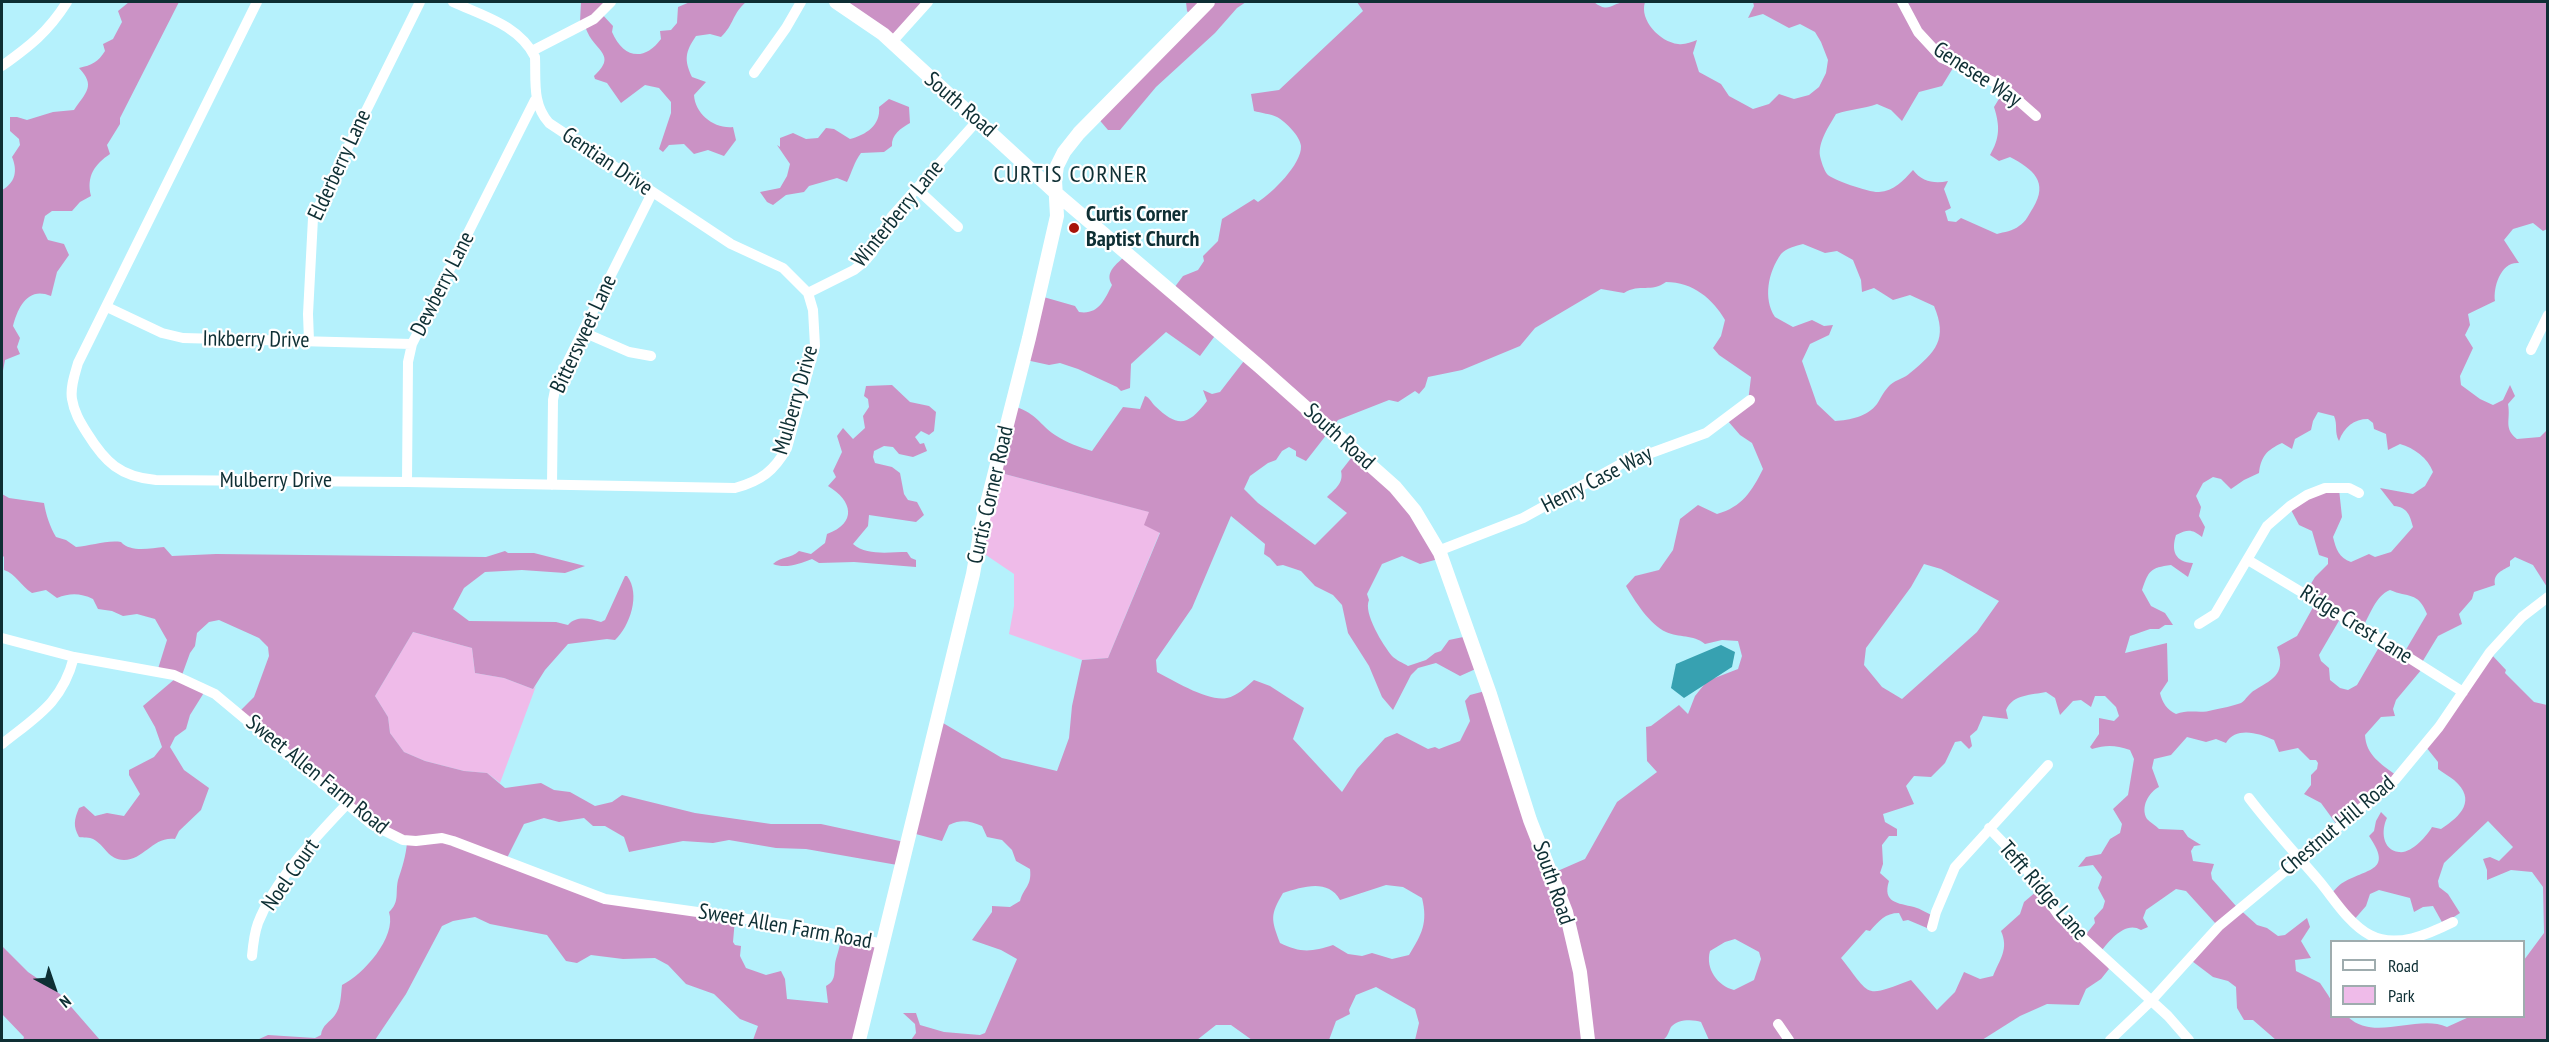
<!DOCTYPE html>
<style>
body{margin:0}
#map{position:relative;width:2549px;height:1042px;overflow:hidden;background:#b5f1fc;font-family:"PT Sans Narrow",sans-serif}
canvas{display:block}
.frame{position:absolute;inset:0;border:3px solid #0e2f34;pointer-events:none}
.legend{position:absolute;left:2330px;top:940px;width:195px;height:78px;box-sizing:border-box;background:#fff;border:2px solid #9facae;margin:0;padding:8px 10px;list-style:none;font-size:18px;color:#0e2f34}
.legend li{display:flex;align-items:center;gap:12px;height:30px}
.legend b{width:30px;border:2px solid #9facae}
.north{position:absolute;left:24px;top:958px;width:60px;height:60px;-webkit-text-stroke:4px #fff;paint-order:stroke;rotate:140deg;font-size:16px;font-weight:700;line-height:24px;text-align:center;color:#0e2f34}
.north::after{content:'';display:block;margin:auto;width:21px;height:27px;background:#0e2f34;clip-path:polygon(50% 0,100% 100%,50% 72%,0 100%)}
</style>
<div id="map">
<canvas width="2549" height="1042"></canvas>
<div class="frame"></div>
<ul class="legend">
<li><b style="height:8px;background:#fff"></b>Road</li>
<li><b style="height:16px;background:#efbbe9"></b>Park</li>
</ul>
<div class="north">N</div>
</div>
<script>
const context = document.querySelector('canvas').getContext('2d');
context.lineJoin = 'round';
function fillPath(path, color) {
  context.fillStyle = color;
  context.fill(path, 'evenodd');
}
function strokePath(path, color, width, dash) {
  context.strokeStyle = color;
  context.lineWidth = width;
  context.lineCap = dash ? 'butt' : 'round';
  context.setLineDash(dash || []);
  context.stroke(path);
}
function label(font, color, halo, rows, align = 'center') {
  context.font = font + ' "PT Sans Narrow",sans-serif';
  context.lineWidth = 4.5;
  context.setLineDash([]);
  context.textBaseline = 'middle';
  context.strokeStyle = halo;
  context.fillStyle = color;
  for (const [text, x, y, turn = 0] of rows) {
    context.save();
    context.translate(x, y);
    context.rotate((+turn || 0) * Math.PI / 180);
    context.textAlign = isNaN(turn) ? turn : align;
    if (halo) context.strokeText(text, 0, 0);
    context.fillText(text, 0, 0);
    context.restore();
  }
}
const green = new Path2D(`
 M997,472L1150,512L1160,532L1108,658L1082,660L1009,634L1014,606V574L980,551Z
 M413,632L472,648L475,673L504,678L533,689L536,686L500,783L487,773L464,771L425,761L404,752L390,733L388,717L375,696Z`);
const forest = new Path2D(`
 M129,2H179L120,118V124L107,145L110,154C95,164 86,176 91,196L80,202L72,211H52L45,216L42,228L48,240L64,244L69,255L57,272L51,296C28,286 18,307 13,326L20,338L17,347L20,354L5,360L2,376V190C15,183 18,171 12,157L20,145L19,139L10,131V117H17L27,120L53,112L74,110C86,92 96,86 79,68C92,65 98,62 105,51L103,44L113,39L122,22L118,11Z
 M581,2H608L600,12L613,26L612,32C623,58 644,62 661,39L660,31L671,30L677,23L678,7L690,2H746C732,14 734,25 721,37L710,34L696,36C685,52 684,60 692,77L706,82L694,95C695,114 714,129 733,127L736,140L724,156L708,150L694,154L684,144L669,145L663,152L659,149L671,113V102L659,88L645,85L621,103L607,83L595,79L594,76C612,59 604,55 592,40C588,35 586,28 583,22H580Z
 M833,2H929L893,43Z
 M1186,2H1246L1237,8L1215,33L1156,87L1120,130H1108L1096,116L1192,18L1187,11Z
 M1357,2H1594C1609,14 1611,3 1625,2C1632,1 1639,2 1645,2C1639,20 1660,42 1678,44C1685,45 1691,42 1697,40L1693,53L1699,72L1721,84L1729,96L1753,109L1769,104L1779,94L1794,99L1809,95L1819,87L1826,73L1828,60L1821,42L1815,32L1800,24L1789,28L1763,14L1748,18L1754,6L1753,2H2547V229L2543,231L2533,223L2513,229L2504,240L2519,263C2501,261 2493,287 2495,301L2468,314L2470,325L2465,335L2473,348L2460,376L2461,385L2480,399L2493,405L2503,400L2510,385L2515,396L2508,404C2511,420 2503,428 2517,439L2540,437L2547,430V587L2533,565L2515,557L2510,561V566C2501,571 2493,574 2495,585L2474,592L2472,599L2459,614L2462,624L2438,636L2421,664L2422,669L2396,700L2393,709L2395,716L2381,717L2365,735C2366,755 2381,764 2396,775L2337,825L2321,803L2304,794L2311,785V775L2317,769L2318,763L2316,760H2310L2298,748L2279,752L2274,740C2259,733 2236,726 2226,743L2216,739L2206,742L2187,737L2171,755L2154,759L2152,768L2159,787C2149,792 2140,807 2147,819C2150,822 2156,826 2159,829L2183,830L2188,837L2201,845L2194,846L2191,851L2193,861L2214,864L2211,873L2212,879L2236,906L2257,925L2267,928L2278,936L2285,935L2307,918L2310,927L2301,941L2311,958L2295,960L2296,971L2320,983L2328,995L2331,1000L2332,1016L2348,1017C2374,1042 2417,1014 2447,1027L2469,1017L2524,1016V960L2544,933L2543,887L2532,872L2511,870L2487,880V870L2483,859L2490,857L2499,861L2513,847L2488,821L2444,863L2438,881L2439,887L2448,894L2460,913L2443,924L2433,906L2423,907L2414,912L2410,898L2379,890L2370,894L2366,906L2353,921L2330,895C2334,891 2338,885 2344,882C2369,868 2393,871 2369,836L2374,831L2376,821L2381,812L2387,818C2381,830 2382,850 2399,852C2411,854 2427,836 2432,827L2441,829C2461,816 2477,800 2454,780C2449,776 2443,773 2438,769V762L2426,747L2491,654L2506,670L2505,673L2534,702L2547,705V1040H2276L2253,1020H2244L2237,1008L2236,987L2228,981L2213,977L2188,958L2216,924L2186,891L2176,889L2146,910L2143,918L2148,927L2141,930C2125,920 2108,942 2099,954L2109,969L2101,979L2086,989L2079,1005L2047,1004L2020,1016L1982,1040H1709L1701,1022C1693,1019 1677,1019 1671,1027C1668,1033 1668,1036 1663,1040H1415L1419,1023L1415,1009L1376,987L1356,995L1349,1010L1350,1014L1336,1021L1329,1040H1252L1231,1025H1216L1197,1040H911L916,1033L915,1024L903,1013H916L920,1025L944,1032L980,1035L985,1033L1017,959L1001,950L972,940L992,912V906L1010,907L1020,901C1024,887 1032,886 1030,869L1016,861L1012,850L1002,840L987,837L982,826C969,821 962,819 949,825L942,841L912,833L938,720L1002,758L1057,771L1069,738L1072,706L1082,660L1108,658L1160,533L1144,525L1149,512L997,472L1016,407C1037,414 1039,424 1055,435C1067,443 1079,447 1092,451L1123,407L1140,409L1145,396C1150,398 1151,402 1155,406C1178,428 1188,426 1207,401L1203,390L1212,394L1220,392L1247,357L1217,333L1200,356L1166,332L1131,364L1130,388L1121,391L1117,387L1078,369L1060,363L1049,365L1026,360L1040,296L1075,306L1079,312C1098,315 1104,301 1112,285C1104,272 1117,264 1126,255L1171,292L1183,276L1198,270L1204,261L1203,256L1218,241L1222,219L1254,199L1258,202C1272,193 1302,164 1301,146C1300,136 1286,122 1277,117C1271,114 1261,113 1254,111L1251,94L1279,90L1363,11ZM1953,68L2005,89L1994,107C2000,126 2000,138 1990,155L1999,161L2010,157C2033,169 2049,182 2033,208C2029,214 2026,222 2019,226C2013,231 2004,232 1997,234L1961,218L1956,222L1948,221L1945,211L1951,208L1944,189L1948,181C1935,184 1922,182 1913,170C1903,181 1894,191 1879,192C1871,193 1832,180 1827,174C1824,170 1821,161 1820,156C1818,142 1829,126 1836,114C1851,109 1863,109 1877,104L1891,110L1902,121L1919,92L1942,86ZM1803,244L1825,253L1837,251L1853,260L1861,280L1862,292L1874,288L1893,300L1910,295L1934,306C1948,339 1936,352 1910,373C1905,378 1897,379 1890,385C1884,391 1882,396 1877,404C1867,417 1850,420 1835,421L1817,404L1802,361L1810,344L1829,335L1833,325L1824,326L1812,320L1793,327L1775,317C1763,299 1768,272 1781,254C1786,248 1796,246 1803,244ZM1666,282C1693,282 1713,299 1725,320L1721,336L1713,348L1719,355L1751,377L1748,402L1727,420L1740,435L1752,443L1763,469C1752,491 1742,507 1717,514L1698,505L1680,519L1673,550L1659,570L1635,576L1626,586C1634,600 1650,625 1666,632C1679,638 1693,634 1705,644L1722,640L1738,641L1742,656L1738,669L1707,681L1695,696L1688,714L1679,705L1651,726L1646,727L1647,761L1657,772L1617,802L1585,859L1553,873L1489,690L1470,695L1465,701L1470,721L1460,741L1439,749L1435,747L1428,749L1397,733L1385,738L1357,769L1342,792L1293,739L1304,708L1270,686L1254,680C1246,687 1237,696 1227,698C1209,702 1174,681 1157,672L1156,660L1192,608L1231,516L1265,544L1264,554L1270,558L1277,566L1283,565L1301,571L1315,586L1333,595L1342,605L1348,633L1369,666L1382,697L1393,710L1411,675L1418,668L1436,663L1460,676L1480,667L1468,636L1449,640L1441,651L1435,653L1426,660L1408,666C1403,663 1396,660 1392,656C1383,645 1363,613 1369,600L1367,594L1382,564L1402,556L1420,564L1442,558L1394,486L1355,453L1341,471C1344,483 1335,489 1327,497L1347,513L1315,545L1258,503L1244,489L1250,476L1268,463L1276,460L1282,451L1289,447L1296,451V456L1306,461L1338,420L1389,400L1398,402L1415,391L1419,394L1425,387L1428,377L1462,370L1520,346L1535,328L1601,289L1624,293C1640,283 1651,293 1666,282ZM2318,412L2334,416C2338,425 2334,432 2339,441C2344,427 2354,419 2368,419L2373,423L2374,429L2386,434L2388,450L2400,444C2414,448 2428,458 2433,472L2425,486L2413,494L2380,488L2394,506C2407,507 2410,515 2413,527L2391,552L2375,557L2369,554L2351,562C2339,558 2336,549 2333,537L2342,517L2339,489L2315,493L2290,508L2299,525L2312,531L2319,555L2328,558V564L2315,577L2306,592L2316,602L2297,636L2277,647C2286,673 2275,678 2255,690C2249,693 2246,700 2241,703C2233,706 2222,708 2213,710C2201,714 2189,709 2176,714C2167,710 2162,702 2160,693L2168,681L2167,643L2125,653L2130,636L2150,629H2159L2165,625H2173L2165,613L2151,606L2142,590C2149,570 2150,568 2171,565L2188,577L2193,563C2175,562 2171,551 2176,535C2188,529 2192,529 2202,537L2205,527L2199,516L2201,507L2196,496L2203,483L2213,477L2221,479L2231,489L2244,480L2259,473C2261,456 2267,450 2282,443L2292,449L2295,439L2311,430L2313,421ZM1924,564L1941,569L1999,601L1977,632L1902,699L1882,687L1864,665L1866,648L1911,587ZM2390,590C2408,598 2418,591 2427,614L2404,653L2382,642L2357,685L2348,690L2340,688L2330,680L2329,668L2321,661L2319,655L2340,619L2362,628C2370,616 2375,596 2390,590ZM2046,692L2055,698L2060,715L2073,701L2081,700L2091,707L2095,696H2105L2116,707L2119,716L2114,721L2099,718V734L2090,747L2092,749C2106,745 2115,745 2130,750L2134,759L2128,795L2113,809L2122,824L2120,833L2110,839L2101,854L2086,857L2078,867L2093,865L2102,877L2098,888L2105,901L2103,908L2094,918L2095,923L2083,938L2037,891L2024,902L2020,914L2001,931C2009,949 2000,959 1993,976L1980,979L1964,972L1955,992L1937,1010L1911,980C1863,998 1872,997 1841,958L1866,930L1870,931C1879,921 1885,913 1899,913L1903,921L1908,920L1927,928L1933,916C1927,913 1921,909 1914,907C1898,903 1882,903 1889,881L1880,873L1883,864L1882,845L1889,836H1897V829L1885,822L1883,814L1914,804L1906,786L1914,776L1931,777L1945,763L1955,742L1961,741L1969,749L1972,746L1970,736L1977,730L1983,716L2008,719L2006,710C2013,694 2032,695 2046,692ZM1386,885L1403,887L1422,898C1428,923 1422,934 1409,955L1392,959L1372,953L1362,956L1348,954L1333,945C1312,952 1300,953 1280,943C1271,919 1270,915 1283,893C1302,887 1328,878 1340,900ZM1735,939L1759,952L1761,959L1754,980L1734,990C1718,986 1705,969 1710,951L1725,942Z
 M889,99L909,107L910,123C901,128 891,135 892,146L884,152L861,153C854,162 852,172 847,182L837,178L809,186L804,192L786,195L773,205L767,202L760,192L780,188L787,176L790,164L777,145L780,147V138L793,133L806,139L818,138L826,128L834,129L850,139C866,135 881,125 879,107Z
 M892,385L910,402L929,406L936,412L934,431L929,435L921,431L915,437L920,444L924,443L927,451L913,457L899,454L893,447L884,446L874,451L873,457L875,463L892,467L900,473L904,494L908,500L917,502L924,515L916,522L869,515L868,526L853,544C867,556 889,552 907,552L911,558L916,560V567L854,562L819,563L812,559C800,564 785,569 773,564C781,556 791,559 799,551L811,554L825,543L827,534C857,523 853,501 828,486L836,477L833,471L842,452L837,436L843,428L853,439L865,428L863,416L869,407L868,399L864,396L866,386Z
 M2,494L9,498L44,503C46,515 50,527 56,537L66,540L76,547C91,546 106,540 121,542C131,553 151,548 164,547L172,556L216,554L486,557L505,551L508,553H534L585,566L565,573L522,570L485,572L464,588L453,609L469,621L556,622L568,625C577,615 590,619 601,622L605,620L625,576H627C641,594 630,626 615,640L607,639L568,644L545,670L533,689L504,678L475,673L472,648L413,632L375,696L388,717L390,733L404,752L425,761L464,771L487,773L505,788L541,783L554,790L570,792L595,806L612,802L622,795L695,813L771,824H821L909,843L903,866L806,849L776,848L729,840L713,843L683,841L629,852L624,837L605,826H593L584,818L559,822L544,818L524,824L506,860L581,892L735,919L733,942L735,945L741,946L740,956L746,968L766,975L781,971L785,979L787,999L828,1003L826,986C838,980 833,969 836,959C838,952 840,946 841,939L883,947L861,1040H753L758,1026L740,1019L714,994L686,984L668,965L655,958L623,959L591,955L577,963L566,961L547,935L490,924L475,917L453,921L442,926L406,994L375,1040H257L268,1035L315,1038L321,1035C322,1025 330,1022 335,1015C341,1007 341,994 342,985C363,975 397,937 389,912C400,902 395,893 398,880C402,868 406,856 407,842L386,834L239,712L254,697L269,656L268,647L259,638L219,620L209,622L197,633L195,646L190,653L182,675L205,691L190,715L186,729L175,737L170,747L184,770L209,788L201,810L179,831L175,839C153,836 144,860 124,860C108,860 105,845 93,839C90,837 83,838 79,837C73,826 74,820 79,808L84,806L95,816L107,813L124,816L140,794L129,775V770L154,757L162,747L155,727L143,706L176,678L157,672L167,640L155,619L137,614L123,616L112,611L98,609L93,599C80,593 70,593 57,598L46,590L32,593C21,586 16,574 4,570V557L2,555Z
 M2,946L28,972L60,994L100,1040H23L24,1037L2,1014Z`);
const water = new Path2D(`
 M1721,645L1735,652L1732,667L1684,698L1671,688L1676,664Z`);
const street = new Path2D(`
 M257,2L78,363C75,374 70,387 72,399C74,412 80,422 87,433C105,462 120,477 156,480L407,482L735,488C761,481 774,471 787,448L815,346L813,310L808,293L783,268L731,244L549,123C532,104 536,81 535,57C519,25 483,16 453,2
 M1902,2L1918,32L1942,58L2002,86L2036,116
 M892,42L928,2
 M532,51L594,19L611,2
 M2,66C30,46 48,32 67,2
 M754,73L786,28L801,2
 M916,188L958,227
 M808,293L854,270L864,262L872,253L892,216L978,120
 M107,307L162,333L183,338L412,344
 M583,332L629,352L651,356
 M309,341L308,314L313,218L420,2
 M2531,350L2548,315
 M407,482L408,362L412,344L535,100
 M552,485L553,400L556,385L652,193
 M1438,551L1523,518L1621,464L1706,433L1750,400
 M2248,560L2381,640L2463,692
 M2199,624L2215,614L2267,526L2290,506L2307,495L2325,488H2349L2359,493
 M2,638L74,657L174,675L215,694L371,824L403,840L416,841L442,838L453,841L605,899L790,925L883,944
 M2,744C37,716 62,703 74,657
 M2249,798C2271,827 2296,854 2320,882C2334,899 2349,924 2370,935C2396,949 2429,934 2453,922
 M1989,828L2019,859L2059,916L2168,1016L2189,1040
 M1932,927L1936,912L1955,867L2048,765
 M252,956C253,945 254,934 258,923C276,878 314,839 347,804
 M1778,1024L1789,1040
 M2110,1040L2151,1001L2219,926L2395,780L2439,727L2490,652L2522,617L2548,597`);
const secondary = new Path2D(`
 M836,2L883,34L1057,194L1260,367L1395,487L1415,511L1440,553L1490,694L1530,820L1566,912L1580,972L1588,1040
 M859,1040L973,574L982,523L1029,338L1057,216L1055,180L1057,166L1064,152L1079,133L1208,2`);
const markers = [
 [1074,228,6,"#a71409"]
];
const streetNames = [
 ["Genesee Way",1977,75,33],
 ["South Road",960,105,41],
 ["Gentian Drive",607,162,34],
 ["Elderberry Lane",340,165,-65],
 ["Winterberry Lane",898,214,-51],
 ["Dewberry Lane",443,284,-63],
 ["Bittersweet Lane",584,334,-65],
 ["Inkberry Drive",256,340,1],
 ["Mulberry Drive",796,400,-74],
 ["South Road",1339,437,42],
 ["Henry Case Way",1597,480,-27],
 ["Mulberry Drive",276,481],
 ["Curtis Corner Road",991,495,-77],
 ["Ridge Crest Lane",2356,625,32],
 ["Sweet Allen Farm Road",317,775,39],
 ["Chestnut Hill Road",2338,826,-40],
 ["Noel Court",291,875,-55],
 ["South Road",1553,883,71],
 ["Tefft Ridge Lane",2043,891,49],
 ["Sweet Allen Farm Road",785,927,10]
];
const poiNames = [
 ["Curtis Corner",1086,215],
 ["Baptist Church",1086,240]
];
const neighbourhoodNames = [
 ["CURTIS CORNER",1071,175]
];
fillPath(green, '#efbbe9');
fillPath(forest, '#cb92c5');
fillPath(water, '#37a1b1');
strokePath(street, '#fff', 10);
strokePath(secondary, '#fff', 14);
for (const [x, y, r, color] of markers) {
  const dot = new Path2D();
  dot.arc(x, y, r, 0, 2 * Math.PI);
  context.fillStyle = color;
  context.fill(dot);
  strokePath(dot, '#fff', 2);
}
label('22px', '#0e2f34', '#fff', streetNames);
label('bold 22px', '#0e2f34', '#fff', poiNames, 'left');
context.letterSpacing = '1.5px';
label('24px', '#0e2f34', '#fff', neighbourhoodNames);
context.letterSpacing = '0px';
</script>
